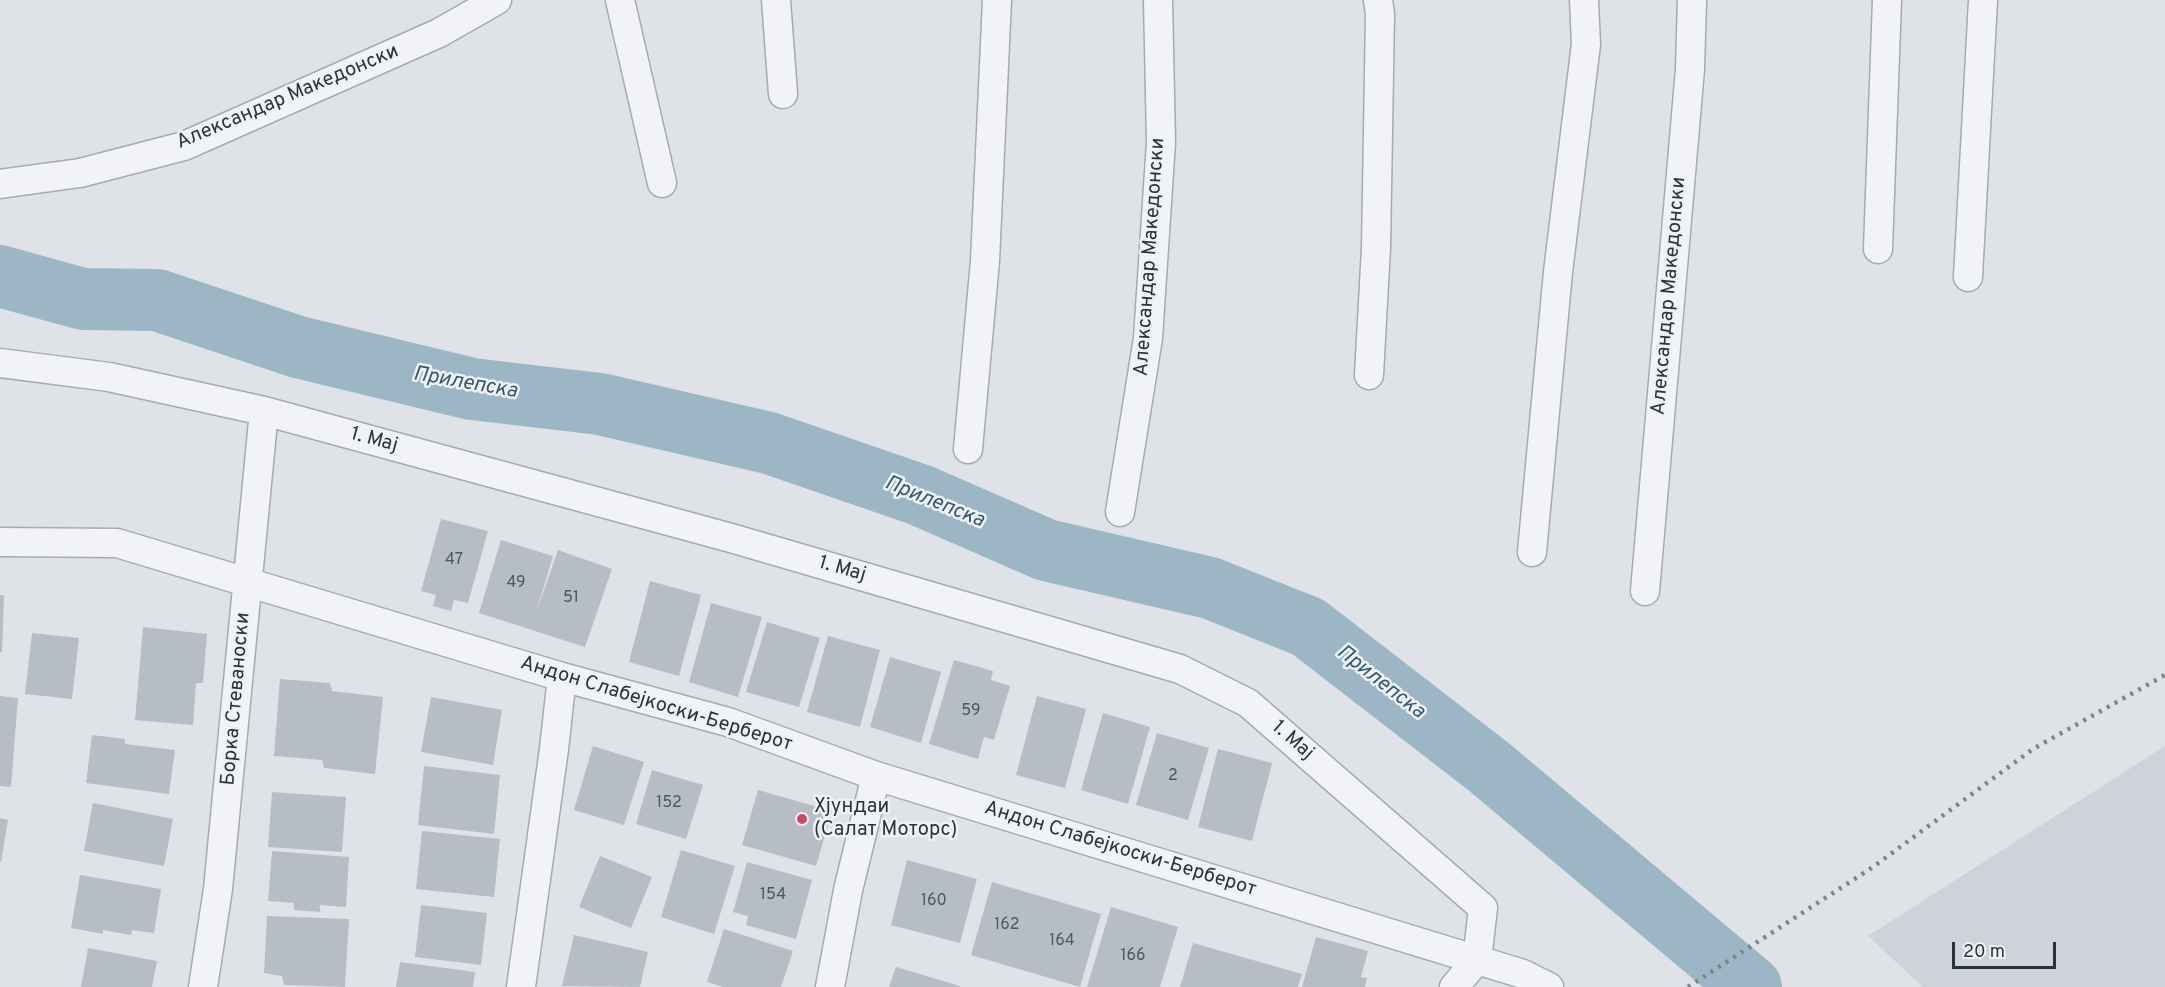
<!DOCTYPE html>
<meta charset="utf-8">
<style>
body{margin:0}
#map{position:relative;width:2165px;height:987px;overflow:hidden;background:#dfe3e7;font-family:Overpass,sans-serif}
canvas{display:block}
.scale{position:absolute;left:1952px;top:942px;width:104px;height:27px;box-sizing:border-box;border:3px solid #29333d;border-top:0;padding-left:8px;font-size:18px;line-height:21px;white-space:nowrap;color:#29333d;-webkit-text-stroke:4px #eef2f5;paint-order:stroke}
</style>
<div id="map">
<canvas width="2165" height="987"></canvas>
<div class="scale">20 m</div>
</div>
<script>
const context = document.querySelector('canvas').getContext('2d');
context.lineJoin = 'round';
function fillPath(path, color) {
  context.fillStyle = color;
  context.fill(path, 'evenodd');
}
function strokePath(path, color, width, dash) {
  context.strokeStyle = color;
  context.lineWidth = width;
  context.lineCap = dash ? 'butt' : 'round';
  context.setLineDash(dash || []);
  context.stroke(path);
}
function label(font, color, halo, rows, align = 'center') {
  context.font = font + ' Overpass,sans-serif';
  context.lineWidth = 5;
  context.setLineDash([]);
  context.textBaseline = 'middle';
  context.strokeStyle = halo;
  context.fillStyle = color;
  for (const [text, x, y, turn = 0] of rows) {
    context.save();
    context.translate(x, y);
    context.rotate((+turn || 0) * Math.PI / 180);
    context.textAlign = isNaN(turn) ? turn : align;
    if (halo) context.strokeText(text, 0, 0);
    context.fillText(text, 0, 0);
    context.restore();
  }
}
const built = new Path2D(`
 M2165,746V987H1923L1868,936Z`);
const river = new Path2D(`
 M0,276L83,299L157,300L298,347L472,389L600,404L769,443L920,495L1046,550L1210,588L1308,627L1489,767L1751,987`);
const building = new Path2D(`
 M441,519L488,531L468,603L454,600L451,611L433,606L436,595L421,591Z
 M501,540L553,556L536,613L558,550L612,569L585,647L479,613Z
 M650,581L701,595L679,676L629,662Z
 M0,595H4L2,652H0Z
 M711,603L762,617L738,697L689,682Z
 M767,622L820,638L799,707L746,692Z
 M143,627L207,634L203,683H196L193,725L135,720Z
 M32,633L79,638L72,699L25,694Z
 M828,636L880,650L860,727L807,712Z
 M890,657L941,672L921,743L870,727Z
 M954,660L993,671L991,680L1010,686L994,740L984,737L978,759L929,744Z
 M280,679L330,683L332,691L383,697L375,774L324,768L322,760L274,756Z
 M0,696L18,698L11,787L0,786Z
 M1037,696L1086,709L1065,788L1016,775Z
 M431,697L502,710L493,765L421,752Z
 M1103,713L1150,727L1128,804L1081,790Z
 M1157,733L1209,748L1188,820L1136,805Z
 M92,735L125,739V744L175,750L169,794L86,783Z
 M593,746L644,762L624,825L574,810Z
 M1218,749L1272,763L1252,841L1198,827Z
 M424,766L500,775L494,834L418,825Z
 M652,770L703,785L686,839L636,824Z
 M758,790L832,811L816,866L742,845Z
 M272,792L346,797L342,852L268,847Z
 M93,803L173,819L164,866L84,851Z
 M0,818L8,820L1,862H0Z
 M422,831L500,839L494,897L416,889Z
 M681,850L735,866L714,934L661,917Z
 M272,851L349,857L346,907L320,905V912L294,910V903L268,901Z
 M600,856L652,877L631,928L579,907Z
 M907,860L977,879L960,943L891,925Z
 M747,862L812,880L796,939L746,925L748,916L733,912Z
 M80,875L161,889L154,933L132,930L131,935L103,930V934L71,928Z
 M992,882L1101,914L1080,987L971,955Z
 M421,905L487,913L481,965L415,957Z
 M1111,907L1178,927L1160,987H1087Z
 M267,916L349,919L345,987L284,985L282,976L264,973Z
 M724,929L793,951L781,987H723L707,982Z
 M574,935L648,952L640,987L562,986Z
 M1316,937L1368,951L1361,977L1367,978L1365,987H1302Z
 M1193,943L1302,974L1298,987H1180Z
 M88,948L157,961L152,987H81Z
 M400,962L475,972L473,987H396Z
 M896,967L960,986V987H889Z`);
const street = new Path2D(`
 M620,0L662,183
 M776,0L783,94
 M0,184L80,173L184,146L439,33L497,0
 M1878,249L1887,0
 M1968,277L1983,0
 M0,363L109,377L264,411L731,538L1180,669L1248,703L1483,908L1477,960
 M1369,375L1376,248L1380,14L1378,0
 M968,449L985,261L997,0
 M1120,512L1148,338L1161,142L1158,0
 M0,542L117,543L562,677L728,722L876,776L1523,974L1549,987
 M1532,552L1558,272L1586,44L1584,0
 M1645,591L1690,69L1692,0
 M203,987L218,889L264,411
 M521,987L554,749L562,677
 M830,987L848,890L876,776
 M1454,987L1477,960`);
const rail = new Path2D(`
 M1688,987L1873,867L2033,749L2165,675`);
const markers = [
 [802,819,6,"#c54b6f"]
];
const numberNames = [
 ["47",454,561],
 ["49",516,584],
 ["51",571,599],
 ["59",971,712],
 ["2",1173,777],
 ["152",669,804],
 ["154",773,896],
 ["160",934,902],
 ["162",1007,926],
 ["164",1062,942],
 ["166",1133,957]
];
const streetNames = [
 ["Александар Македонски",288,98,-23],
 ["Александар Македонски",1151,257,-86],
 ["Александар Македонски",1670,296,-85],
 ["1. Мај",374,441,15],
 ["1. Мај",842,570,16],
 ["Борка Стеваноски",237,699,-85],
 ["Андон Слабејкоски-Берберот",656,705,17],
 ["1. Мај",1292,741,41],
 ["Андон Слабејкоски-Берберот",1120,850,17]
];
const poiNames = [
 ["Хјундаи",814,808],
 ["(Салат Моторс)",814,831]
];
const waterNames = [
 ["Прилепска",465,384,10],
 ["Прилепска",934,503,22],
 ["Прилепска",1380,683,38]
];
fillPath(built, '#cdd3d9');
strokePath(river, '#9cb6c5', 62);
fillPath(building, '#b6bdc4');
strokePath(street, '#a5abb1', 31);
strokePath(street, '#f1f3f6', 28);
strokePath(rail, '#798590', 4.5, [3, 6]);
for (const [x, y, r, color] of markers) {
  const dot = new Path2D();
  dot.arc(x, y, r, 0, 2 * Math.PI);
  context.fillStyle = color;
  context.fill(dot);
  strokePath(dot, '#eef2f5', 2);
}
label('16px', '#4c565f', null, numberNames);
label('20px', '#29333d', '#eef2f5', streetNames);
label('20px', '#29333d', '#eef2f5', poiNames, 'left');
label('italic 21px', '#35576e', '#eef2f5', waterNames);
</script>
